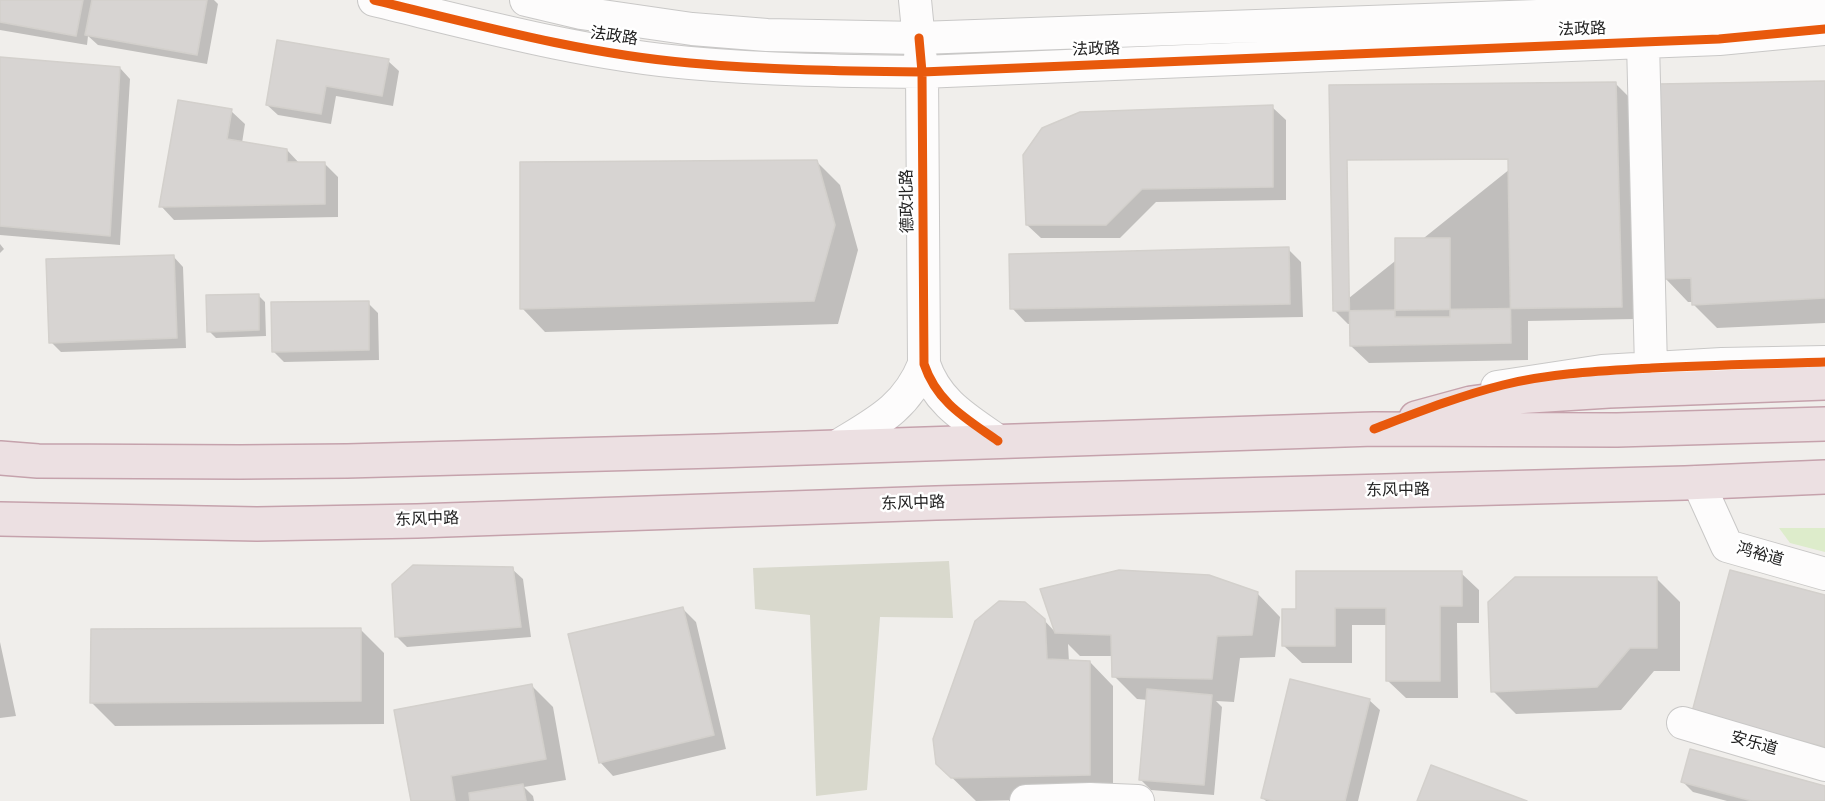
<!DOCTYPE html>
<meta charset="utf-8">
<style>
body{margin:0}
canvas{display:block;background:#f0eeeb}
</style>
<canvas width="1825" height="801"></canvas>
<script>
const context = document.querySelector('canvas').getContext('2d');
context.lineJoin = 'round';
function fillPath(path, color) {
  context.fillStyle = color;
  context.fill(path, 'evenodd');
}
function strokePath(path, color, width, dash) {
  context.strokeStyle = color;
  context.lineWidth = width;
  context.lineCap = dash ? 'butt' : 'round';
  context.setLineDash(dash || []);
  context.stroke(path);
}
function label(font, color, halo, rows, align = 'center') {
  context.font = font + ' Roboto,"Noto Sans SC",sans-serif';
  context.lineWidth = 5;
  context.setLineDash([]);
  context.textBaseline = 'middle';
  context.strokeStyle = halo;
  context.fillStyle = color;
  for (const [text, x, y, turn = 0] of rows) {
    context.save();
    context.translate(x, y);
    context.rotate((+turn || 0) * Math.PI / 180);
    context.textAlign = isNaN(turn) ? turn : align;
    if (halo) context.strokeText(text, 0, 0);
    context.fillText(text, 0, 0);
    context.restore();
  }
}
const construction = new Path2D(`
 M949,561L953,618L880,617L867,790L816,796L810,615L755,609L753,568Z`);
const grass = new Path2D(`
 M1779,528H1825V552L1790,543Z`);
const shadow = new Path2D(`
 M0,0H214L218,4L207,64L98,45L88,36L87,45L0,30Z
 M0,58L120,68L130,79L120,245L0,235Z
 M388,61L399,71L393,106L336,96L331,124L278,115L267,105Z
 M1825,83V323L1717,328L1694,305V302H1688L1665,278Z
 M1616,84L1629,97L1635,319L1528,321V360L1369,363L1351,346V324H1348L1334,310Z
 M1272,107L1286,120V200L1156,202L1120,238H1041L1027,225Z
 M231,111L245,124L242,143L287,150L300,164L324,163L338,177V217L174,220L161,206Z
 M817,162L840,185L858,250L838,324L545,332L522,308Z
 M0,244L4,249L0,253Z
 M1288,249L1301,262L1303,317L1025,322L1012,308Z
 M173,256L183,267L186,348L61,352L51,342Z
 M258,295L265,302L266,336L216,338L209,331Z
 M368,303L378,313L379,360L284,362L273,351Z
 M512,569L523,579L531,637L407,647L396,636Z
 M1461,573L1479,590V623H1457L1458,698H1406L1388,681V625H1352V663H1302L1284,646L1297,610Z
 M1657,579L1680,602V671H1654L1621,710L1516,714L1493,691Z
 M1257,593L1280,617L1275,657L1240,658L1234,702L1216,701L1222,707L1214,795L1151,790L1140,779L1148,700L1137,699L1114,676L1113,656H1080L1068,644L1069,662H1090L1113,686V798L976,801L938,764L1044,620L1056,633Z
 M1825,596V751L1700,718Z
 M682,608L696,622L726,749L613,776L600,762Z
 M361,630L384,653V724L115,726L91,702Z
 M0,642L16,716L0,718Z
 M532,686L553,707L566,780L524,787L533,796L534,801H412Z
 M1369,700L1380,710L1358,801H1266L1263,798Z
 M1683,782L1825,787V801H1727L1693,792Z`);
const building = new Path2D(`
 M0,0H83L76,36L0,22Z
 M92,0H207L197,55L85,35Z
 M277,40L389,59L382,96L326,86L321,114L266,105Z
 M0,57L120,67L110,236L0,226Z
 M1825,81V298L1692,305L1691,278L1663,279L1658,84Z
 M1616,82L1622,307L1333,311L1329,85Z
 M178,100L232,109L227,139L287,149V162H325V204L159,207Z
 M1273,105V187L1142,189L1106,225H1026L1023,155L1042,128L1080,112Z
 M1508,159L1511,343L1350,346L1347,160Z
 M817,160L835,225L814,301L520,309V162Z
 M1395,238H1450V317H1395Z
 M1289,247L1290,304L1010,309L1009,254Z
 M174,255L177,338L49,343L46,259Z
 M259,294V330L207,332L206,295Z
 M369,301V350L272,352L271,302Z
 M413,565L513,567L521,627L395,637L392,584Z
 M1119,570L1209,575L1258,592L1252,635L1217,636L1212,679L1112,677L1111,635L1055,633L1040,589Z
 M1730,570L1825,595V747L1692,712Z
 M1296,571H1462V606H1440V681H1386V608H1335V646H1282V609H1296Z
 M1515,577H1657V648H1630L1597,687L1491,692L1488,602Z
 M999,601L1025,602L1045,619L1047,659L1090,661V775L951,778L936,764L933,739L975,621Z
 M683,607L714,735L599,763L568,634Z
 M361,628V701L90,703L91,629Z
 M1290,679L1370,699L1345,801H1273L1261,798Z
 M532,684L546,759L451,776L455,801H411L394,710Z
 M1147,689L1212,695L1204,785L1139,780Z
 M1690,749L1825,786V801H1752L1681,782Z
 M1431,765L1527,801H1417Z
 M523,784L526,801H470L469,793Z`);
const minor = new Path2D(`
 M374,0C478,25 584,54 690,63C767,70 845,71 922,72L1643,42L1719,39L1825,29
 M526,0L581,13L692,29L767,35L919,38L1762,8L1825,0
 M915,0L922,72L924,364C937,403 967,419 998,441
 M1643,42L1651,368
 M1497,387L1602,371L1722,364L1825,362
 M836,447C875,423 906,409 924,364
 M1698,482L1727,546L1825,574
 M1683,723L1825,765
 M1026,801L1090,799L1138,801`);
const highway = new Path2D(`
 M1416,418L1471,403L1515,397L1609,391L1825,383
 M0,458L38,461L240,462L347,461L716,451L1374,429L1617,430L1825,424
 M0,519L257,524L417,521L936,503L1685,483L1825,477`);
const cycleway = new Path2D(`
 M374,0C478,25 584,54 690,63C767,70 845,71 922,72L1643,42L1719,39L1825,29
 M919,38L922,72L924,364C937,403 967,419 998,441
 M1374,429C1416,413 1459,396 1503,385C1551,373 1602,371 1652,368C1710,365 1767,364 1825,362`);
const streetNames = [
 ["法政路",1582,30,-2],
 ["法政路",614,37,8],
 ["法政路",1096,50,-2],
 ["德政北路",908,201,-91],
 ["东风中路",1398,491,-1],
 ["东风中路",913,504,-2],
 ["东风中路",427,520,-2],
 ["鸿裕道",1760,555,16],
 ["安乐道",1754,744,16]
];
fillPath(construction, '#d9d9cd');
fillPath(grass, '#ddeccb');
fillPath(shadow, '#0003');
fillPath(building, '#d7d4d2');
strokePath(building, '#d3d0cc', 1.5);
strokePath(minor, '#c9c8c7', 34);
strokePath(highway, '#c5a2ac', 36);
strokePath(minor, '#fdfcfc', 32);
strokePath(highway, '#ece0e2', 33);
strokePath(cycleway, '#e8590c', 9);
label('16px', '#222', '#fff', streetNames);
</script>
